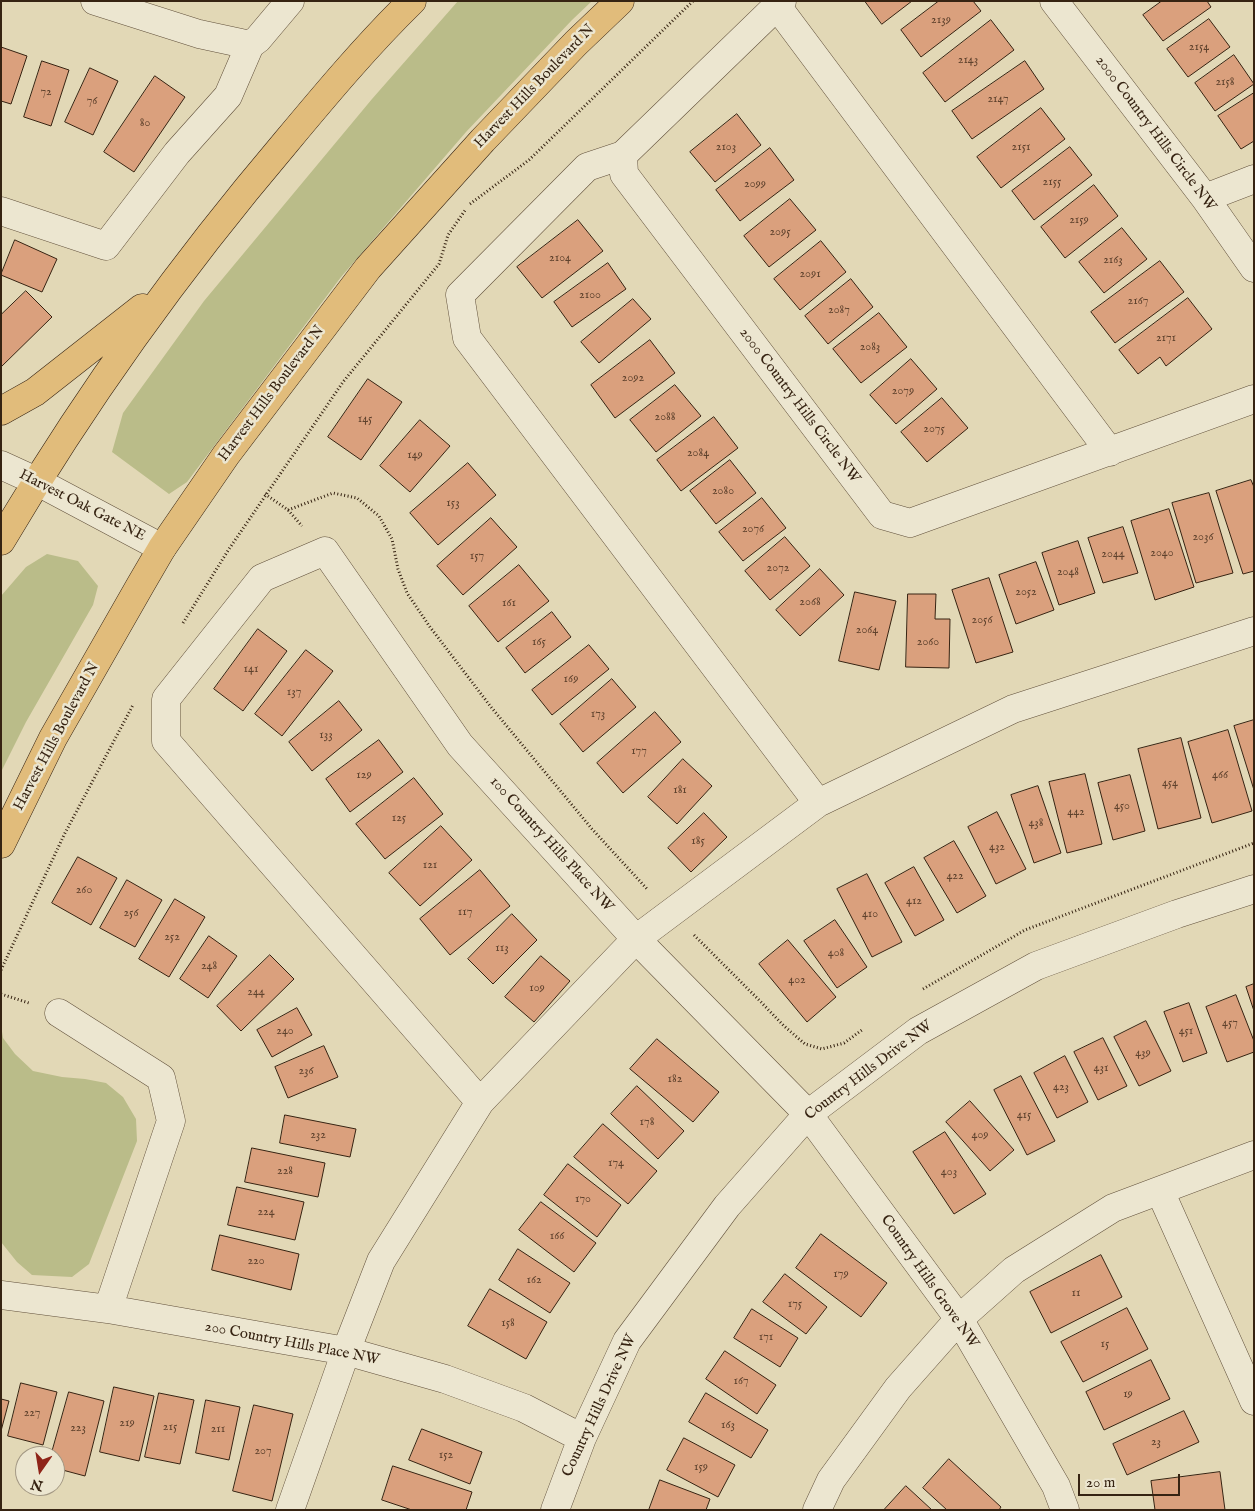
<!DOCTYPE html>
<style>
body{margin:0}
#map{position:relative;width:1255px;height:1511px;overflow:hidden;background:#e2d8b6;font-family:"IM FELL English",serif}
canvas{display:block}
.frame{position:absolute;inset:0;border:2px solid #362312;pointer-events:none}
.north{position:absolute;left:15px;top:1446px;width:50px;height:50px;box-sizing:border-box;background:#ece6d0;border:1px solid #a39884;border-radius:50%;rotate:193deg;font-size:14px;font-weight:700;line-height:20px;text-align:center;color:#362312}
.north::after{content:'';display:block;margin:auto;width:18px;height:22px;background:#8f2418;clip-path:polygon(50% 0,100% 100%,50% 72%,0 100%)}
.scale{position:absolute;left:1078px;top:1474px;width:102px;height:22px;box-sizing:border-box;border:2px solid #362312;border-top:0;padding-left:6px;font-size:15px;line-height:18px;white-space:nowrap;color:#362312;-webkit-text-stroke:4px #ece6d0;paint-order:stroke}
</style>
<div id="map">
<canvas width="1255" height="1511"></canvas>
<div class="frame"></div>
<div class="north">N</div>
<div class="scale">20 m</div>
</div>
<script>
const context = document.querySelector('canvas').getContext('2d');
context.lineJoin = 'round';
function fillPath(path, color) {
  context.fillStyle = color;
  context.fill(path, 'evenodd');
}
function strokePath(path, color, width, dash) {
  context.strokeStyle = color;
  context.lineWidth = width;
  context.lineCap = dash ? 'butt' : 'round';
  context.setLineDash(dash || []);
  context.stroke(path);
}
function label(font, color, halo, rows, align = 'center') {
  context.font = font + ' "IM FELL English",serif';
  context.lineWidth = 5;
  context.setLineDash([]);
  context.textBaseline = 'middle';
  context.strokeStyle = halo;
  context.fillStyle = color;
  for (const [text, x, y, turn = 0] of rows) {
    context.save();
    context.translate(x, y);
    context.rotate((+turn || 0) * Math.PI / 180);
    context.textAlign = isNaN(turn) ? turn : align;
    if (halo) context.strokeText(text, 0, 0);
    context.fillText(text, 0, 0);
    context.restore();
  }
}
const green = new Path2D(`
 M458,1H592L572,20L466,132L341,277L187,482L169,494L112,452L123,413L204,301L372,99Z
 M47,554L78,561L98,586L93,605L26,722L1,772V596L26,567Z
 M1,1025L3,1038L15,1054L33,1071L62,1077L85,1079L106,1083L123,1097L136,1119L137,1141L89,1264L72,1277L32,1275L17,1262L1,1242Z`);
const building = new Path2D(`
 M865,1H912L882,24Z
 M939,1H973L981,11L921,57L901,30Z
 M1162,1H1207L1211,7L1163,41L1143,15Z
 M1209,19L1230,47L1188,77L1167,49Z
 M991,20L1014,50L945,102L923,73Z
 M1,47L27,56L11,104L1,101Z
 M1234,55L1254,84L1215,111L1195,83Z
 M42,61L69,70L51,126L24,117Z
 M1025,61L1044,89L972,139L952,111Z
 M90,68L118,81L93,135L65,122Z
 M155,76L185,97L134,172L104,152Z
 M1254,93V141L1241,149L1218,116Z
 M1041,108L1065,139L1001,188L977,157Z
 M737,114L761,145L715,182L690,152Z
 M1070,147L1092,175L1034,220L1012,191Z
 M770,148L794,180L740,221L716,190Z
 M1094,185L1118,216L1065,258L1041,227Z
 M790,199L816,230L769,267L744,236Z
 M578,220L603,251L542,298L517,267Z
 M1122,228L1147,259L1104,293L1079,262Z
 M15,240L57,259L42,292L1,275Z
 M821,241L846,272L800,310L774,279Z
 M1160,261L1184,292L1115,343L1091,312Z
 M608,263L626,289L572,327L554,302Z
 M851,279L873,307L828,344L805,316Z
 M26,291L52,317L1,367V315Z
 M1188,298L1212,329L1166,366L1160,357L1138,374L1119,350Z
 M633,299L651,319L599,363L581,342Z
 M879,313L907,347L861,383L833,349Z
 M650,340L675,373L615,418L591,385Z
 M911,359L937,389L896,424L870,395Z
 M368,379L402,402L361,460L328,437Z
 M675,385L701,416L656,452L630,420Z
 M942,398L968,428L927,462L901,432Z
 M714,417L738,448L681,491L657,460Z
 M420,420L450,446L410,492L380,466Z
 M730,460L756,493L716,524L690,491Z
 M468,463L496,495L438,545L410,513Z
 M1251,480L1254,487V571L1243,574L1216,491Z
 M1209,493L1233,573L1196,583L1172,503Z
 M762,498L786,528L743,561L719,532Z
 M1169,509L1194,587L1155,600L1131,521Z
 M491,518L517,547L463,595L437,566Z
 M1123,527L1138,573L1103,583L1088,538Z
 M785,537L810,566L770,600L745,571Z
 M1078,541L1095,593L1059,605L1042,553Z
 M1036,562L1054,610L1016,624L999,575Z
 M519,565L549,601L498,642L469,606Z
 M820,569L844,595L800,636L776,610Z
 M989,578L1013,652L976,663L952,590Z
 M855,592L896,601L879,670L839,661Z
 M908,594H936L935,619H950L949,668L906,667Z
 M552,612L571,637L525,673L506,648Z
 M258,629L287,651L243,711L214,689Z
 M589,645L609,669L552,715L532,690Z
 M306,650L333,671L282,736L255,714Z
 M612,679L636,707L583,752L560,724Z
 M339,701L362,730L312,771L289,742Z
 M655,712L681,742L623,793L597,763Z
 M1254,720V790L1234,726Z
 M1228,730L1252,811L1212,823L1188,742Z
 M1181,738L1201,818L1158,829L1138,749Z
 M379,740L403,772L350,812L326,779Z
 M683,759L712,786L677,824L648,797Z
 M1085,774L1102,844L1067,853L1049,782Z
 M1130,775L1145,831L1113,840L1098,783Z
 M414,778L443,814L385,859L356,824Z
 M1038,786L1061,853L1034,863L1011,795Z
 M997,812L1026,869L996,884L968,827Z
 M704,813L727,837L691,872L668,848Z
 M441,826L472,860L420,906L389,873Z
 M954,841L986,896L957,913L924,858Z
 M78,857L117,878L91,925L52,903Z
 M914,867L944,920L915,936L885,883Z
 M480,870L510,906L450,955L420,919Z
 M867,874L902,942L872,957L837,889Z
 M127,880L162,900L135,947L100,928Z
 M175,899L205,917L169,977L139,959Z
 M512,914L537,940L493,984L468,959Z
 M835,920L867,967L837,988L804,941Z
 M209,936L237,956L208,998L180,979Z
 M788,940L836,997L807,1022L759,964Z
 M270,955L294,979L241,1031L217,1006Z
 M541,956L570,981L534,1022L505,997Z
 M1254,984V1011L1246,987Z
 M1236,995L1254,1041V1052L1227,1062L1206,1007Z
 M1189,1003L1207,1053L1183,1062L1164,1012Z
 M297,1008L312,1035L272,1057L257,1030Z
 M1146,1021L1171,1071L1139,1086L1114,1037Z
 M1103,1038L1127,1086L1098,1100L1074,1052Z
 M657,1039L719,1092L693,1122L630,1069Z
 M324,1046L338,1077L288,1098L275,1067Z
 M1065,1056L1088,1102L1057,1118L1034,1073Z
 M1021,1076L1055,1141L1027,1155L994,1090Z
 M637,1086L684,1131L658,1159L611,1114Z
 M970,1101L1014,1150L990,1171L946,1122Z
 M285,1115L356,1129L350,1157L280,1143Z
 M603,1124L657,1171L628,1204L574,1157Z
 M945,1132L986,1194L954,1214L913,1152Z
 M252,1148L325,1163L318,1197L245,1182Z
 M568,1164L621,1205L597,1237L544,1195Z
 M237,1187L304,1202L295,1240L228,1225Z
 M541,1202L596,1243L574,1272L519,1230Z
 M821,1234L887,1283L861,1317L796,1268Z
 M220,1235L299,1254L291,1290L212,1270Z
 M518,1249L570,1283L550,1313L499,1280Z
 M1101,1255L1122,1297L1051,1333L1030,1292Z
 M785,1274L827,1307L806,1334L763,1302Z
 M490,1289L547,1322L526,1359L468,1326Z
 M1127,1308L1148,1349L1083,1382L1061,1342Z
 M752,1309L798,1338L780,1367L734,1338Z
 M725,1351L776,1385L757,1414L706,1379Z
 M1151,1360L1170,1399L1104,1430L1086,1392Z
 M21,1383L57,1392L43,1445L8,1436Z
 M114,1387L154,1396L139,1461L100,1452Z
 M69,1392L104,1401L85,1476L55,1468V1456H51Z
 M159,1393L194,1400L180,1464L145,1457Z
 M706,1393L768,1430L751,1458L689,1422Z
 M1,1399L9,1401L1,1431Z
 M206,1400L240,1407L229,1460L196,1453Z
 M254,1405L293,1414L272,1501L233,1491Z
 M1184,1411L1199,1442L1127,1475L1113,1444Z
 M422,1429L482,1452L470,1484L409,1460Z
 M684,1438L735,1465L718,1497L667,1470Z
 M949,1459L1001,1507L999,1510H947L923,1488Z
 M393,1466L472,1492L466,1510H412L382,1500Z
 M1220,1472L1225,1510H1155L1151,1481Z
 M660,1480L710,1499L706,1510H649Z
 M906,1486L932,1510H884Z`);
const path = new Path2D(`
 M470,204L529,160L693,1
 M265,494L288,510L333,493L357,498L379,516L392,539L398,569L407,593L430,627L491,707L592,829L648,890
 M288,510L302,526
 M183,623L229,549L343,382L439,264L448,235L466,209
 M694,935L759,1000L784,1026L805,1044L822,1049L844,1043L862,1030
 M1,970L64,835L133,705
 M923,989L1025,930L1254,843
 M1,994L29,1003`);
const minor = new Path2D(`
 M95,1L199,34L250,45
 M782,1L623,155L624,174L882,515L910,523L1254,399
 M1054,1L1205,198L1254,268
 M777,6L1110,452
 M623,155L587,167L460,295L467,338L818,803
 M1205,198L1254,179
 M1,211L106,246L177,153L228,96L250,45L258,39L290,1
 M1,465L36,481L162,548
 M59,1013L161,1078L171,1121L108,1309
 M480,1102L166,741V699L262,578L325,551L460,745L636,939L808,1114L959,1319L1056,1486L1065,1510
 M1160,1191L1254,1401
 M1,1295L108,1309L346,1351L445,1379L524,1408L582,1438
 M290,1510L346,1351L381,1261L480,1102L636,939L818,803L1013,709L1254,631
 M555,1510L582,1438L627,1341L727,1206L808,1114L918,1031L1036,966L1177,914L1254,889
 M817,1510L831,1480L898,1388L959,1319L1014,1270L1113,1208L1254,1155`);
const major = new Path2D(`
 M1,411L35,392L142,308
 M1,541C84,400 180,267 286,142C326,94 367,45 412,1
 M1,844L53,738L141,584L162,548L226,455L368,268L483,140L576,43L620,1`);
const numberNames = [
 ["2139",941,21],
 ["2154",1199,48],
 ["2143",968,61],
 ["2158",1225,83],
 ["72",46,93],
 ["2147",998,100],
 ["76",92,102],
 ["80",145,124],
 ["2103",726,148],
 ["2151",1021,148],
 ["2155",1052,183],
 ["2099",755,185],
 ["2159",1079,221],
 ["2095",780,233],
 ["2104",560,259],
 ["2163",1113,261],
 ["2091",810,275],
 ["2100",590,296],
 ["2167",1138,302],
 ["2087",839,311],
 ["2171",1166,339],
 ["2083",870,348],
 ["2092",633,379],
 ["2079",903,392],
 ["2088",665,418],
 ["145",365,420],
 ["2075",934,430],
 ["2084",698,454],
 ["149",415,456],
 ["2080",723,492],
 ["153",453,504],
 ["2076",753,530],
 ["2036",1203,538],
 ["2040",1162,554],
 ["2044",1113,555],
 ["157",477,557],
 ["2072",778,569],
 ["2048",1068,573],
 ["2052",1026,593],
 ["2068",810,603],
 ["161",509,604],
 ["2056",982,621],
 ["2064",867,631],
 ["165",539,643],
 ["2060",928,643],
 ["141",251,670],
 ["169",571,680],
 ["137",294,693],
 ["173",598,715],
 ["133",326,736],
 ["177",639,752],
 ["129",364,776],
 ["466",1220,776],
 ["454",1170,784],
 ["181",680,791],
 ["450",1122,807],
 ["442",1076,813],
 ["125",399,819],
 ["438",1036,824],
 ["185",698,842],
 ["432",997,848],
 ["121",430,866],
 ["422",955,877],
 ["260",84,891],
 ["412",914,902],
 ["117",465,913],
 ["256",131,914],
 ["410",870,915],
 ["252",172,938],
 ["113",502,949],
 ["408",836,954],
 ["248",209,967],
 ["402",797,981],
 ["109",537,989],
 ["244",256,993],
 ["457",1230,1024],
 ["240",285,1032],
 ["451",1186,1032],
 ["439",1143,1054],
 ["431",1101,1069],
 ["236",306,1072],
 ["182",675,1080],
 ["423",1061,1088],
 ["415",1024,1116],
 ["178",647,1123],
 ["232",318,1136],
 ["409",980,1136],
 ["174",616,1164],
 ["228",285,1172],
 ["403",949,1173],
 ["170",583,1200],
 ["224",266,1213],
 ["166",557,1237],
 ["220",256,1262],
 ["179",841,1275],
 ["162",534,1281],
 ["11",1076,1294],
 ["175",795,1305],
 ["158",508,1324],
 ["171",766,1338],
 ["15",1105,1345],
 ["167",741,1382],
 ["19",1128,1395],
 ["227",32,1414],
 ["219",127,1424],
 ["163",728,1426],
 ["215",170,1428],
 ["223",78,1429],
 ["211",218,1430],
 ["23",1156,1443],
 ["207",263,1452],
 ["152",446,1456],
 ["159",701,1468]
];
const streetNames = [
 ["Harvest Hills Boulevard N",535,87,-46],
 ["2000 Country Hills Circle NW",1155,134,53],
 ["Harvest Hills Boulevard N",272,394,-53],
 ["2000 Country Hills Circle NW",799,406,53],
 ["Harvest Oak Gate NE",82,506,27],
 ["Harvest Hills Boulevard N",57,737,-62],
 ["100 Country Hills Place NW",551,845,48],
 ["Country Hills Drive NW",869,1071,-37],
 ["Country Hills Grove NW",929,1282,55],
 ["200 Country Hills Place NW",292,1344,11],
 ["Country Hills Drive NW",600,1406,-65]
];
fillPath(green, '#babc89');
fillPath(building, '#daa07d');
strokePath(building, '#362312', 1);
strokePath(minor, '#61503b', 29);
strokePath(major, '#362312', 29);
strokePath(path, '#362312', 3, [1, 2.5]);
strokePath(minor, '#ece6d0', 28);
strokePath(major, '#e1bc7b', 28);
label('12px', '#5f422d', null, numberNames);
label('15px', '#362312', '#ece6d0', streetNames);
</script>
